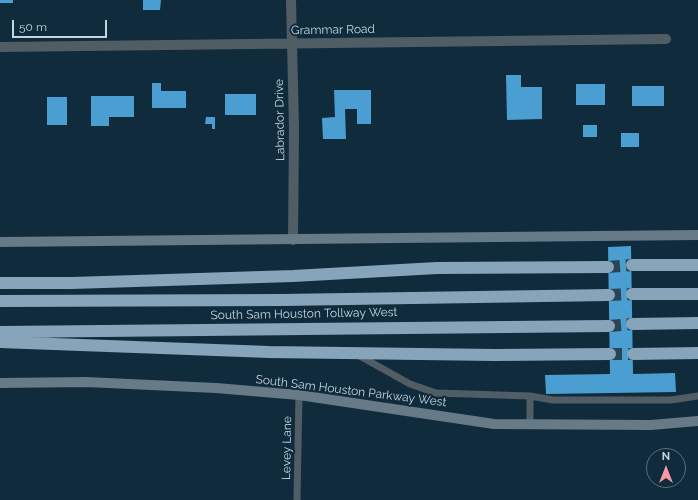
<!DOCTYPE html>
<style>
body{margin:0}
#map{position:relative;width:698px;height:500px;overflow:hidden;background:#102b3c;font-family:Raleway,sans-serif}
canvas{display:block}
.north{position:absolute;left:646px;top:448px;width:40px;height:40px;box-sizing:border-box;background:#102b3c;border:1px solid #586f7d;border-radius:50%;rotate:0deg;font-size:11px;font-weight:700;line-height:16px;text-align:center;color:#c4d4df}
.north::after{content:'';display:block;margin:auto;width:14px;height:18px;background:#f49aa6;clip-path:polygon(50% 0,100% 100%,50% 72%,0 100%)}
.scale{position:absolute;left:12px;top:20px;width:95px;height:18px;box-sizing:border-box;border:2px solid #c4d4df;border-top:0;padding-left:5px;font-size:12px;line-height:14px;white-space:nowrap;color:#c4d4df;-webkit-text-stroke:3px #102b3c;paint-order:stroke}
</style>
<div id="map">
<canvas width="698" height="500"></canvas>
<div class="north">N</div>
<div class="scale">50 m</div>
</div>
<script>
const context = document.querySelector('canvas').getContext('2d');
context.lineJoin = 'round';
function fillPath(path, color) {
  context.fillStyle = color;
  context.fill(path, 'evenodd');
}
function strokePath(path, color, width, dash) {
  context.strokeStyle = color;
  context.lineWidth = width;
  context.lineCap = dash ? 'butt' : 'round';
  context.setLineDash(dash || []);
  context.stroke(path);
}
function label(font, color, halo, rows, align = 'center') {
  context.font = font + ' Raleway,sans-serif';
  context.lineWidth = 4;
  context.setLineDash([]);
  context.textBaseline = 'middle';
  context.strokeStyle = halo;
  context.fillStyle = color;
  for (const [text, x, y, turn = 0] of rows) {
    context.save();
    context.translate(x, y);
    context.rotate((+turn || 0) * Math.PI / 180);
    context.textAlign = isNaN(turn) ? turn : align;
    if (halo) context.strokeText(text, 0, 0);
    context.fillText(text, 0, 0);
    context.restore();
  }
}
const building = new Path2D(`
 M0,0H13V3H0Z
 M143,0H161L160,10H143Z
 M506,75H521V87H542V119L507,120Z
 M152,83H161V91H186V108H152Z
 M576,84H605V105H576Z
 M632,86H664V106H632Z
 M334,90H371V124H357V109H345L346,139H323L322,118L335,117Z
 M225,94H256V115H225Z
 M91,96H134V117H109V126H91Z
 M47,97H67V125H47Z
 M206,117H215V129H212V124H205Z
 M583,125H597V137H583Z
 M621,133H639V147H621Z
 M631,246L633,374L675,373L676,392L546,394L545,375L610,374L608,247Z`);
const motorwayTunnel = new Path2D(`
 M608,267L632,265
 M609,295L632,294
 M609,326L632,324
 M610,354H633`);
const service = new Path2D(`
 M358,355L410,384L436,393L530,396V424
 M530,396L553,400H671L698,396
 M297,500L299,395`);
const minor = new Path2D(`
 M291,0L294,128L293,240
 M0,47L666,39`);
const secondary = new Path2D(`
 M0,242L698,235
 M0,383L86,382L216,388L299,395L494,424L651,425L698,421`);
const motorway = new Path2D(`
 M632,265H698
 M0,283H72L293,276L437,268L608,267
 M632,294H698
 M0,301L282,300L609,295
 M632,324L698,323
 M0,332L609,326
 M0,342L269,352L495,355L610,354
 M633,354L698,353`);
const streetNames = [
 ["Grammar Road",333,30,-1],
 ["Labrador Drive",280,120,-91],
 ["South Sam Houston Tollway West",304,314,-1],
 ["South Sam Houston Parkway West",351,391,7],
 ["Levey Lane",287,448,-89]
];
fillPath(building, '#4a9ed2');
strokePath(motorwayTunnel, '#2b4454', 12, [12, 6]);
strokePath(service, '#515d65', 7);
strokePath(minor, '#515d65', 10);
strokePath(secondary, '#667a88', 10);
strokePath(motorway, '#86a5ba', 12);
label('12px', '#c4d4df', '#102b3c', streetNames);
</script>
